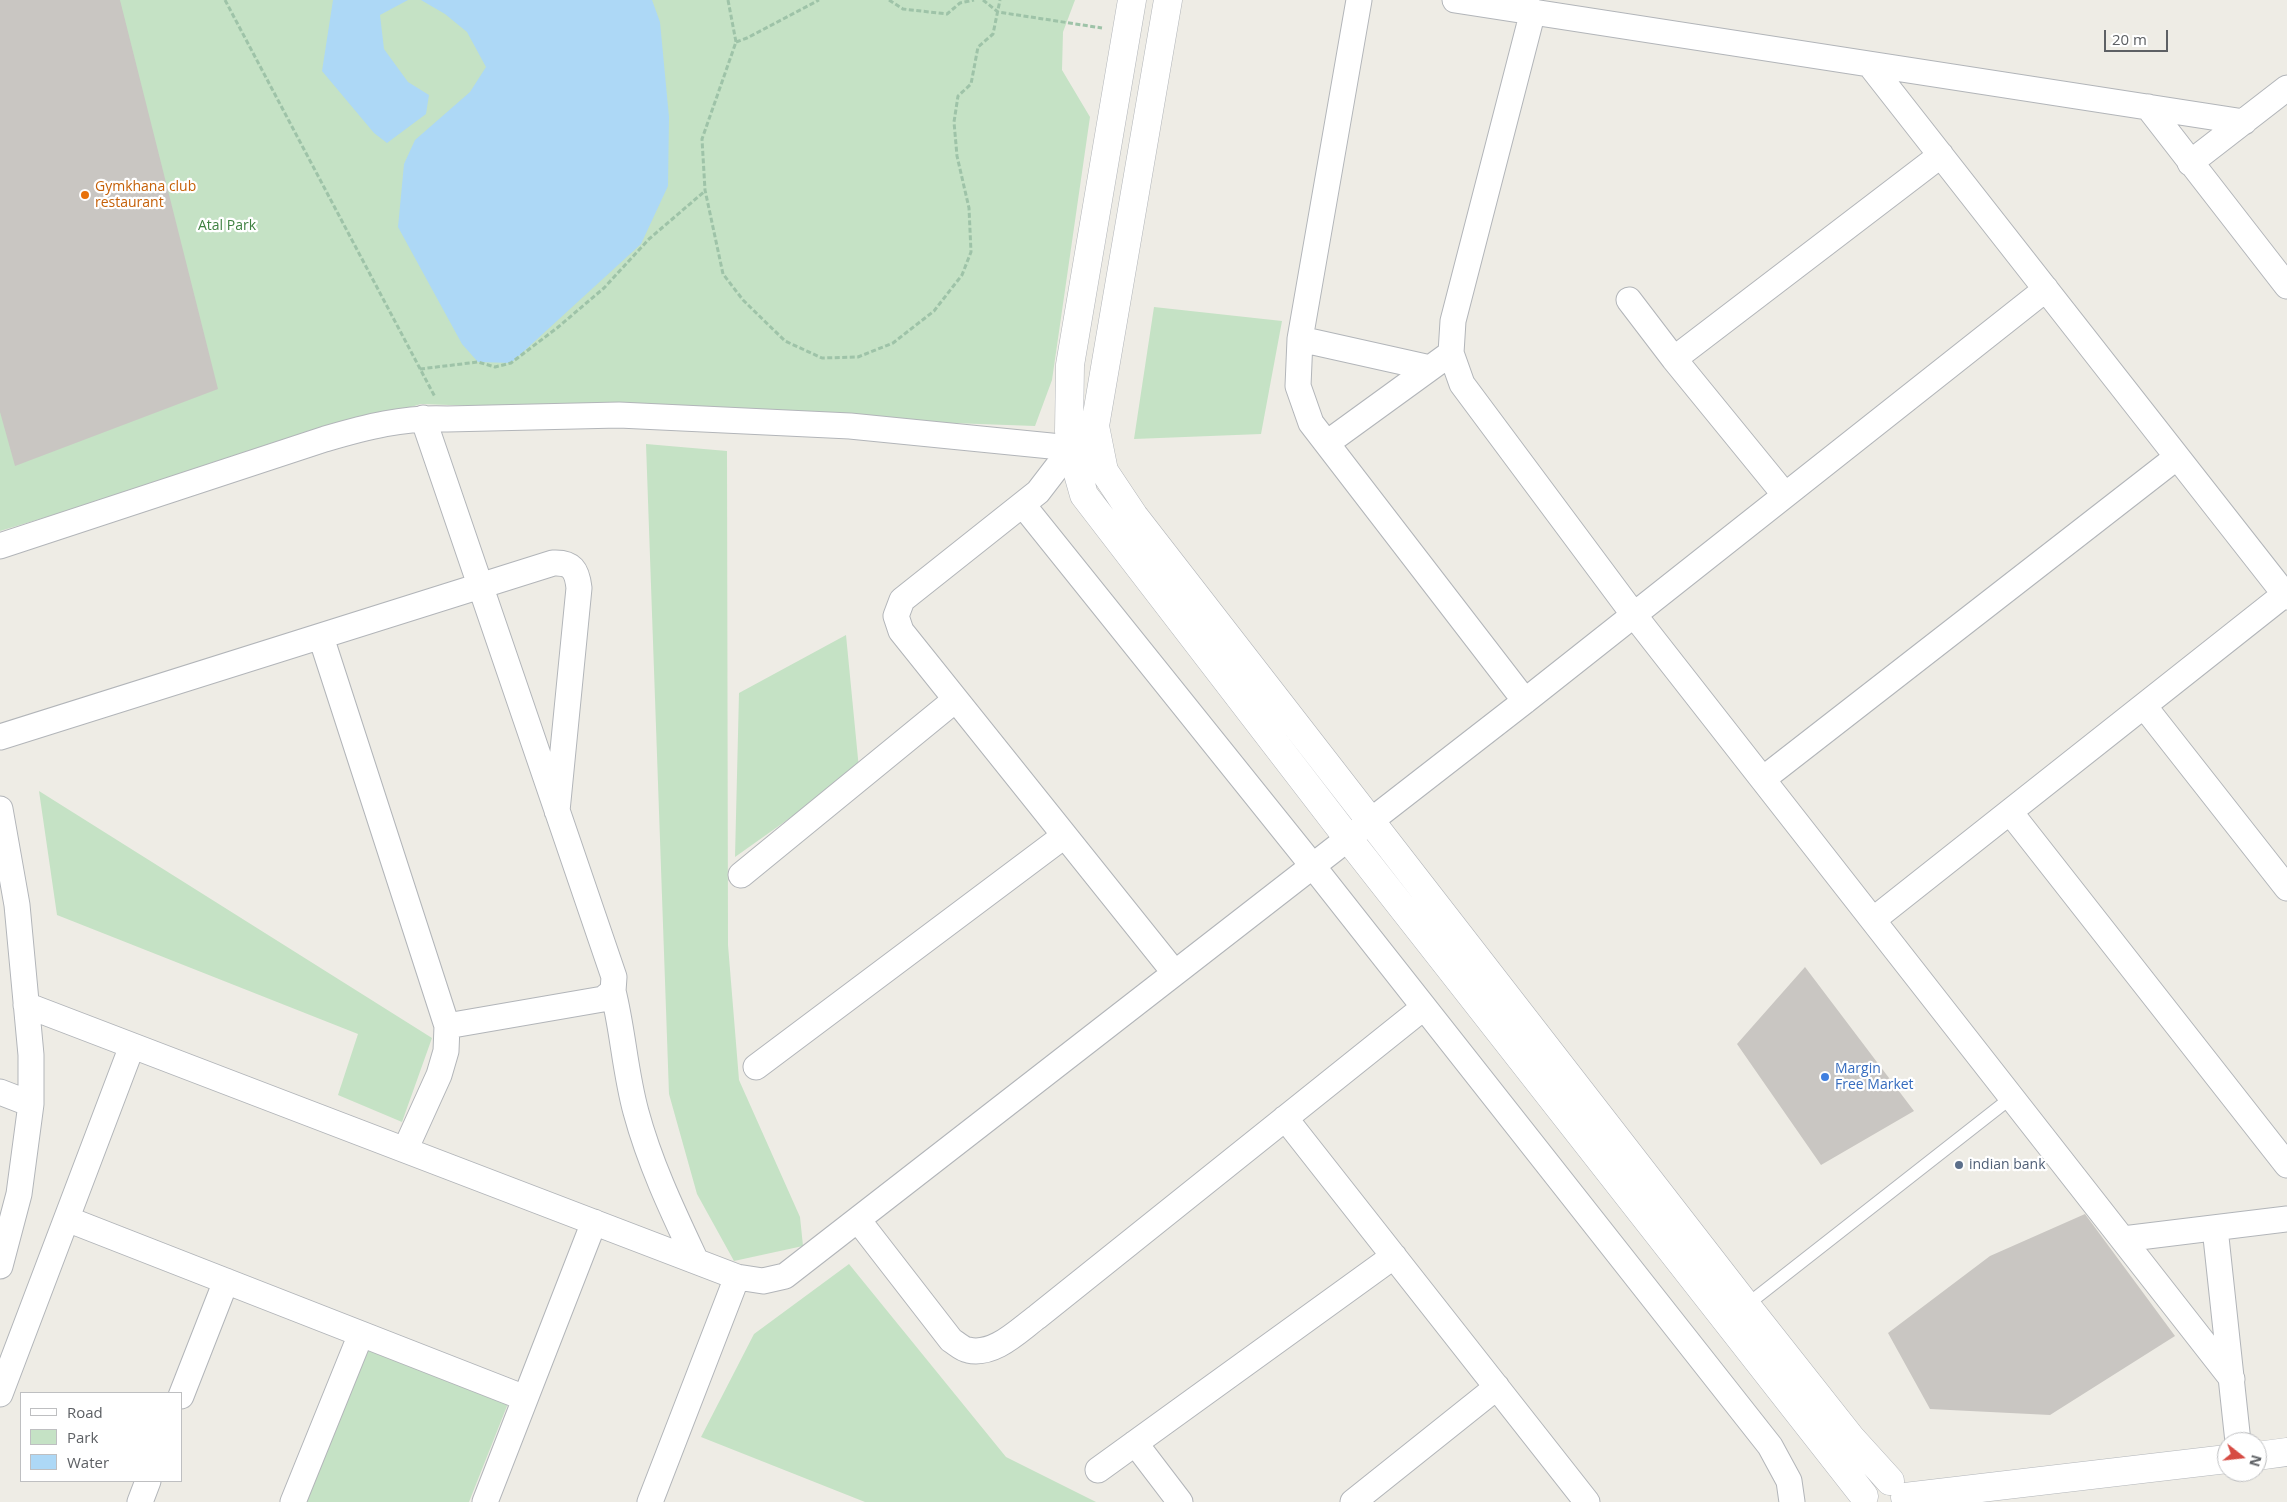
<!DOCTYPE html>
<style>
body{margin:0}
#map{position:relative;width:2287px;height:1502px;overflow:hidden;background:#eeece5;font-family:"Open Sans",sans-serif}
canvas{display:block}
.legend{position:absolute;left:20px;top:1392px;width:162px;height:90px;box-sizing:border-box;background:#fff;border:1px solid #bebfc1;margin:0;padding:6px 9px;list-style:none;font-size:15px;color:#5d6064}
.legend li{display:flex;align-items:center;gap:10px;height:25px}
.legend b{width:25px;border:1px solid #bebfc1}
.north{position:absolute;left:2217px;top:1432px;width:50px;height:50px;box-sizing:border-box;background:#fff;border:1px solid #bebfc1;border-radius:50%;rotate:106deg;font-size:14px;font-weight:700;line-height:20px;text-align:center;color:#5d6064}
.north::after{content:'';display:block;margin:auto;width:18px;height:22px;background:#d64b43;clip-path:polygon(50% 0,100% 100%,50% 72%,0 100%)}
.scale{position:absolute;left:2104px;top:30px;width:64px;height:22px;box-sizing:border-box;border:2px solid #5d6064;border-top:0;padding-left:6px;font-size:15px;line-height:18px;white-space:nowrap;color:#5d6064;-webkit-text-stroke:4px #fff;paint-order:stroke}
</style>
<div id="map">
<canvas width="2287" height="1502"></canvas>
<ul class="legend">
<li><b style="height:6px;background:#fff"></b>Road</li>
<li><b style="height:14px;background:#c5e2c5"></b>Park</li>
<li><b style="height:14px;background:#add8f6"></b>Water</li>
</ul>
<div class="north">N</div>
<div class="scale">20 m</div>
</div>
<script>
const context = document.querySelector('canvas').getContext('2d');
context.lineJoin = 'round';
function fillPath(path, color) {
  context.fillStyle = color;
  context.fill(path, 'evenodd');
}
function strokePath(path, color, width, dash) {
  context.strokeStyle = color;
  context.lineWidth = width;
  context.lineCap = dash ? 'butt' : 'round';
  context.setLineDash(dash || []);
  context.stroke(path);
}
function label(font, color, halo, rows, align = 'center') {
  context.font = font + ' "Open Sans",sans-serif';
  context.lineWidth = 4.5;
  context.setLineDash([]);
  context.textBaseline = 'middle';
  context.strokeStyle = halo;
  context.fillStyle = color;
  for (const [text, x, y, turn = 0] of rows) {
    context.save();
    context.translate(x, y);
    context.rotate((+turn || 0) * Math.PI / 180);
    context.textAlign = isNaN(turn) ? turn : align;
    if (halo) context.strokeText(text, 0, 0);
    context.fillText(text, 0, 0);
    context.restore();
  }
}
const green = new Path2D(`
 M0,0H1075L1063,32L1062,70L1090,117L1052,380L1035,426L421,404L0,531Z
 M1154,307L1282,321L1261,434L1134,439Z
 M646,444L727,451L728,945L739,1080L800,1217L803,1246L734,1261L697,1194L669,1094Z
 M846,635L859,769L735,857L739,693Z
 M39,791L432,1038L402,1122L338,1095L358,1034L57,915Z
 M849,1264L1006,1457L1096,1502H865L701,1437L754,1334Z
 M368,1345L509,1401L469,1502H306Z`);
const water = new Path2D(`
 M333,0H408L380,15L384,49L408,82L429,95L426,114L387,143L374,133L322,71Z
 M421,0H652L660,22L669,117L668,186L641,244L511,363L478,362L462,344L398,227L404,164L415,140L470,92L486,67L467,32L445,14Z`);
const building = new Path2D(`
 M0,0H120L218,389L15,466L0,412Z
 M1805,967L1914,1111L1821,1165L1737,1044Z
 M2085,1214L2175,1336L2050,1415L1930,1409L1888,1333L1990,1256Z`);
const path = new Path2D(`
 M225,0L435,397
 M728,0L736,42L702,139L705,190L723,274L743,300L785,341L822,358L858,357L893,343L934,311L962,275L971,252L969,208L957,156L954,122L958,96L971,84L978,47L993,34L1000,0
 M889,0L903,9L947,14L960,3L974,0
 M983,0L998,12L1102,28
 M736,42L747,38L819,0
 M420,369L478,362L495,367L511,363L557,328L604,288L649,239L705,191`);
const service = new Path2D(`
 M1744,1307L2012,1097`);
const minor = new Path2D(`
 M1359,0L1300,339L1298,386L1311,423L1525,701
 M1455,0L2244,122
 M1533,11L1453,321L1451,353L1462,384L1634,615L2232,1379
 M1870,65L2287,597
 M2148,107L2287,286
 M2190,163L2287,88
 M1629,300L1674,359L1785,495
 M1300,339L1430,368
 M1674,359L1941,155
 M423,418L614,977L613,991L603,999L447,1026
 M1327,443L1451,353
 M1071,449L1038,492L902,600L896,616L901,631L1174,972
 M1023,505L1312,865L1770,1446L1789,1481L1792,1502
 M0,546L325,439C366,427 404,417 447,419L619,415L850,426L1091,450
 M321,637L447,1026L446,1051L439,1075L405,1150
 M2144,706L2287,888
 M0,737L553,563C572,562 577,570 579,588L557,811
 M1763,779L2177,457
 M0,809L17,905L31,1055V1104L19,1194L0,1266
 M2010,812L2287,1165
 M741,875L955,700
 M1873,920L2285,594
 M613,991C623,1031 625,1072 636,1112C650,1164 673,1212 696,1261
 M26,1005L737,1277L763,1281L785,1276L1525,701L2046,289
 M756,1067L1064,836
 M0,1092L31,1104
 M1285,1118L1587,1502
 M67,1219L525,1398
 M858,1220L951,1340C956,1343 962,1349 968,1350C994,1356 1018,1331 1037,1317L1423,1008
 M2215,1228L2238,1442
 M2123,1239L2287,1219
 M0,1394L132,1046
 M181,1396L226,1281
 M1135,1443L1180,1502
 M1098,1470L1394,1256
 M140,1502L148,1481
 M293,1502L361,1334
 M485,1502L594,1222
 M650,1502L737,1277
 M1353,1502L1497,1387`);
const tertiary = new Path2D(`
 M1132,0L1070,365L1069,431L1071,449L1084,495L1347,837L1864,1496
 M1168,0L1095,426L1104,471L1134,516L1746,1305L1851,1438L1890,1481
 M2257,1456L2287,1452
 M1905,1497L2227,1459`);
const markers = [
 [85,195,5,"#e8710a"],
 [1825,1077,5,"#3f7fe0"],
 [1959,1165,5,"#5c6f8a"]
];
const foodNames = [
 ["Gymkhana club",95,187],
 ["restaurant",95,203]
];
const parkNames = [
 ["Atal Park",227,226]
];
const shopNames = [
 ["Margin",1835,1069],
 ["Free Market",1835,1085]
];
const serviceNames = [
 ["indian bank",1969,1165]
];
fillPath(green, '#c5e2c5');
fillPath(water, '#add8f6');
fillPath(building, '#c9c6c2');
strokePath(service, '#b2b5b9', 14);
strokePath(minor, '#b2b5b9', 27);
strokePath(tertiary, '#b2b5b9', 29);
strokePath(path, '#9ec3a8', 3, [5, 2.5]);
strokePath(service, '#fff', 12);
strokePath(minor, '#fff', 25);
strokePath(tertiary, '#fff', 28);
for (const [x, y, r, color] of markers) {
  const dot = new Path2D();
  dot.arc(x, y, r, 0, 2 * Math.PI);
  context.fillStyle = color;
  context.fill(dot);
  strokePath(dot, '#fff', 2);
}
label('14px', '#c56008', '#fff', foodNames, 'left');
label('14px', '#3f8141', '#fff', parkNames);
label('14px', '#366cbe', '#fff', shopNames, 'left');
label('14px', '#4e5e75', '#fff', serviceNames, 'left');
</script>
